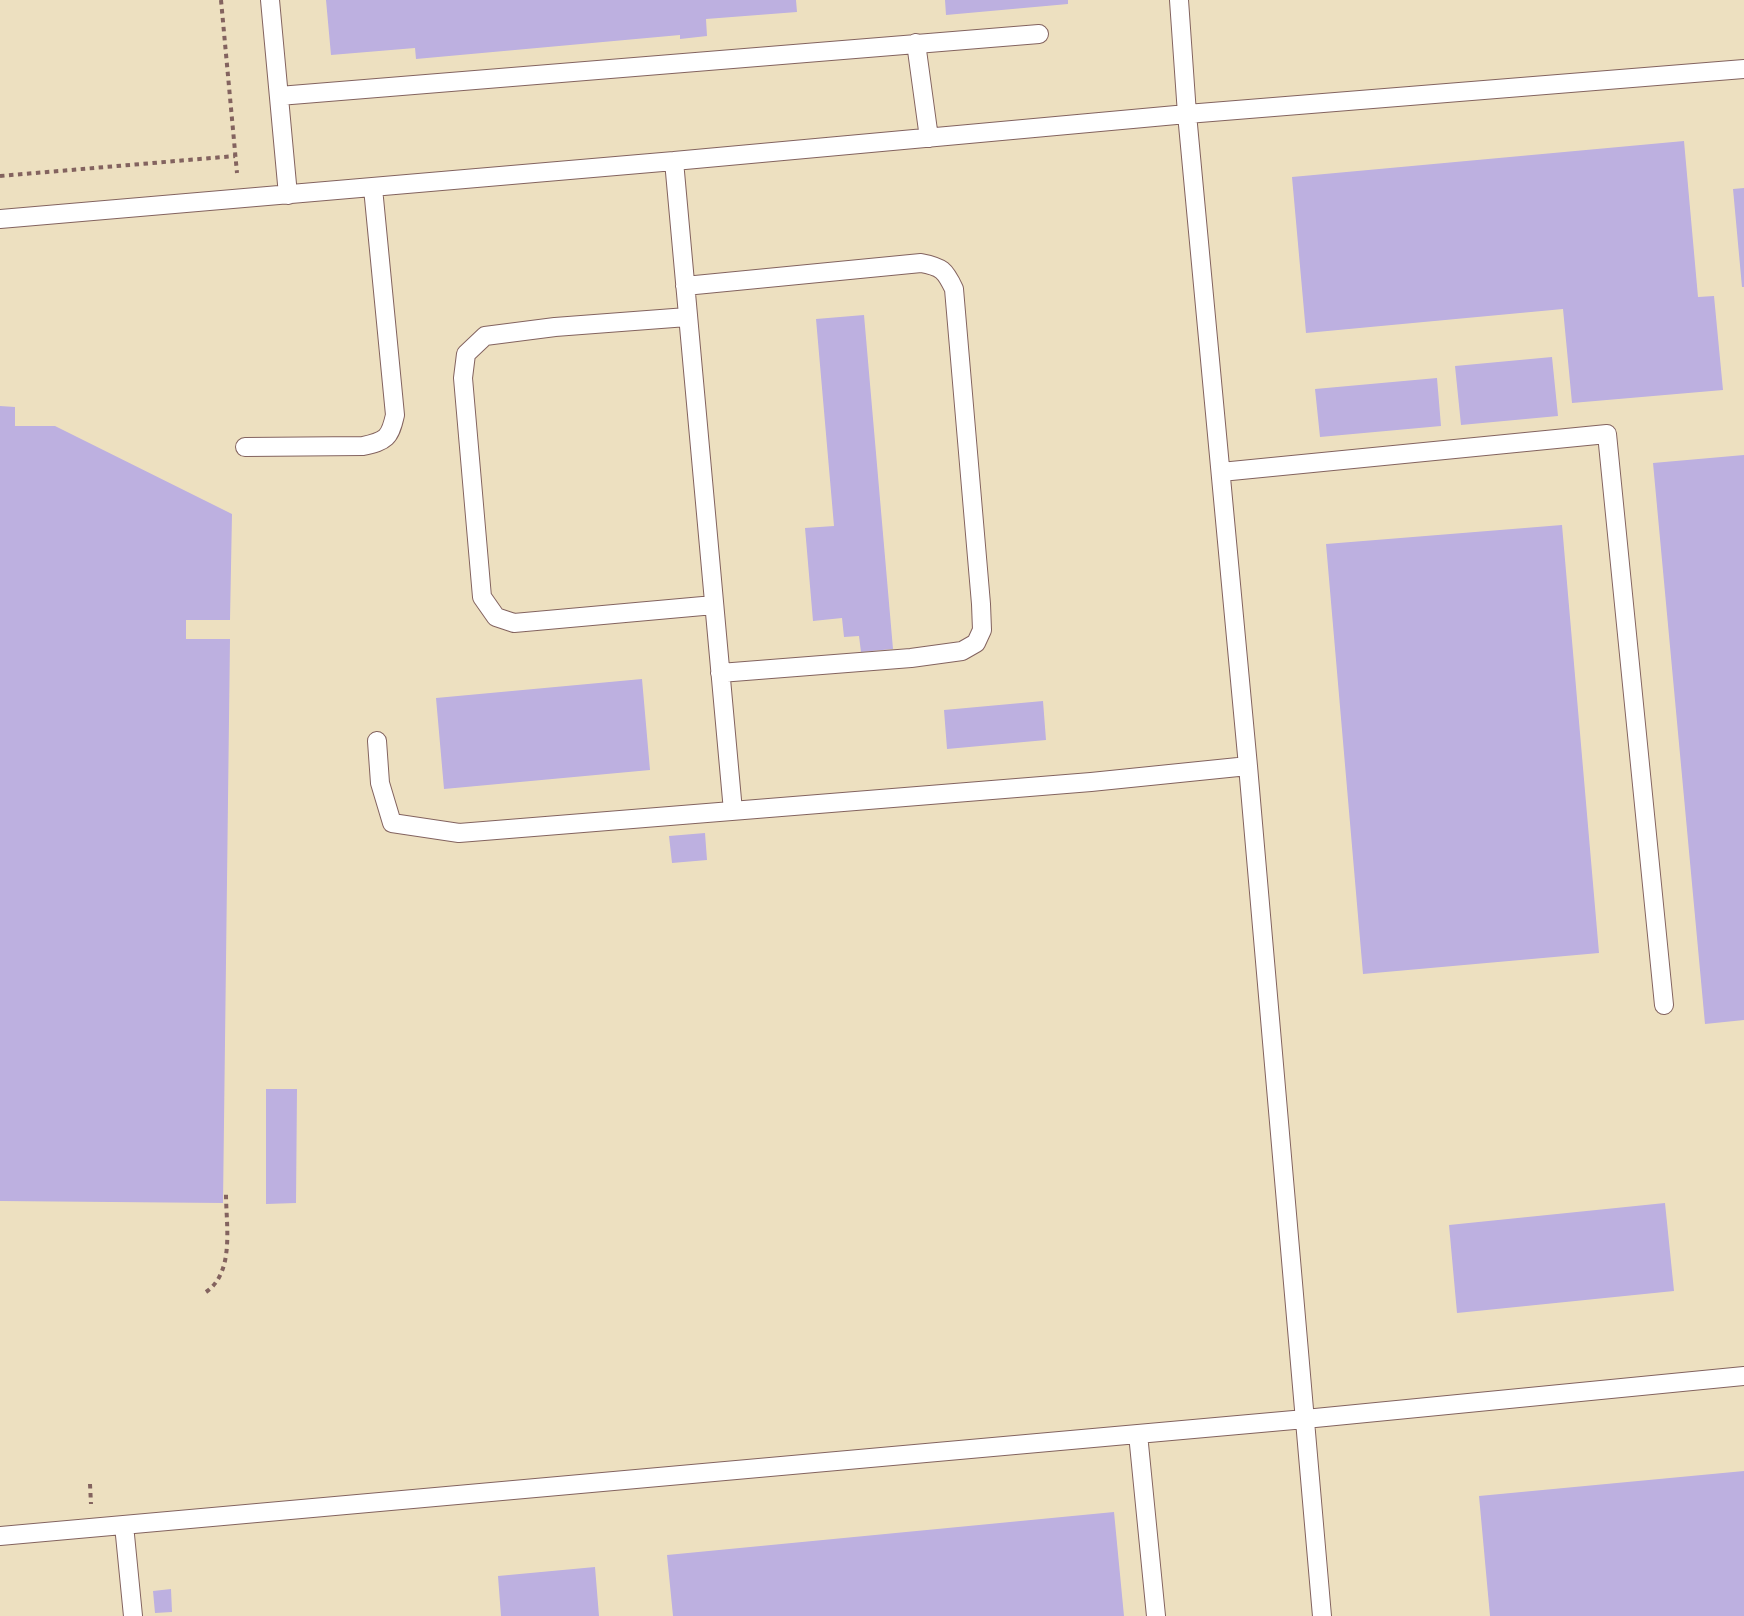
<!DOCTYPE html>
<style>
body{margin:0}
canvas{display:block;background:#ede0c0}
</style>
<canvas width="1744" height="1616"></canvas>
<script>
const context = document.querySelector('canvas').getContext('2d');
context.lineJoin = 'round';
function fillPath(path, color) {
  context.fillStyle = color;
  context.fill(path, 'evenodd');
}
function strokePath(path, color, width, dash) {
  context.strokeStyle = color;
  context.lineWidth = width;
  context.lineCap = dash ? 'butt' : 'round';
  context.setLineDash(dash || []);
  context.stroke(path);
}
const building = new Path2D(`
 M326,0H796L797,12L706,19L707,36L680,39V35L416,59L415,48L331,55Z
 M945,0H1068V4L946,15Z
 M1684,141L1698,297L1714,296L1723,390L1572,403L1563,309L1306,333L1292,177Z
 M1744,188V287H1742L1733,189Z
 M864,315L893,649L861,652L859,636L844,637L842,618L813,621L805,528L834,526L816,319Z
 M1552,357L1558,416L1461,425L1455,366Z
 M1437,378L1441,426L1320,437L1315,389Z
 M0,406L15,407V426H55L232,514L230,620H186V639H230L223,1203L0,1201Z
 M1744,455V1020L1705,1024L1653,463Z
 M1562,525L1599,953L1363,974L1326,544Z
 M642,679L650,770L444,789L436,698Z
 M1043,701L1046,740L947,749L944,710Z
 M705,833L707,860L672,863L669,836Z
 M266,1089H297L296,1203L266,1204Z
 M1665,1203L1674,1291L1457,1313L1449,1225Z
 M1744,1471V1616H1490L1479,1496Z
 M1114,1512L1124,1616H673L667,1555Z
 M595,1567L599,1616H501L498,1576Z
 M171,1589L172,1612L155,1613L153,1591Z`);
const path = new Path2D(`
 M221,0L237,173
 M0,176L235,156
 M206,1292C235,1272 226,1225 226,1194
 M90,1484L91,1504`);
const lane = new Path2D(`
 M270,0L288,195
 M1179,0L1187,114L1248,766L1322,1616
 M916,43L929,138
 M279,96L1039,34
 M674,161L733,811
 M0,219L674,161L1187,114L1744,69
 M685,286L921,263C942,267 945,270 954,289L981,604L982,630L976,643L962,651L911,658L720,673
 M687,317L555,327L485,336L466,354L463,378L482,597L496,617L514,623L714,605
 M245,447L363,446C386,441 390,438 395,415L373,188
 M1221,472L1607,434L1664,1005
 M377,741L380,783L392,823L459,833L1091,782L1248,766
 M1138,1434L1156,1616
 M124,1525L133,1616
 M0,1536L1305,1419L1744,1376`);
fillPath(building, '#bdb0e0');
strokePath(lane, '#83635f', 20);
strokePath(path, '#83635f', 4, [4.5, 4.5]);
strokePath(lane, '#fff', 18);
</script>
